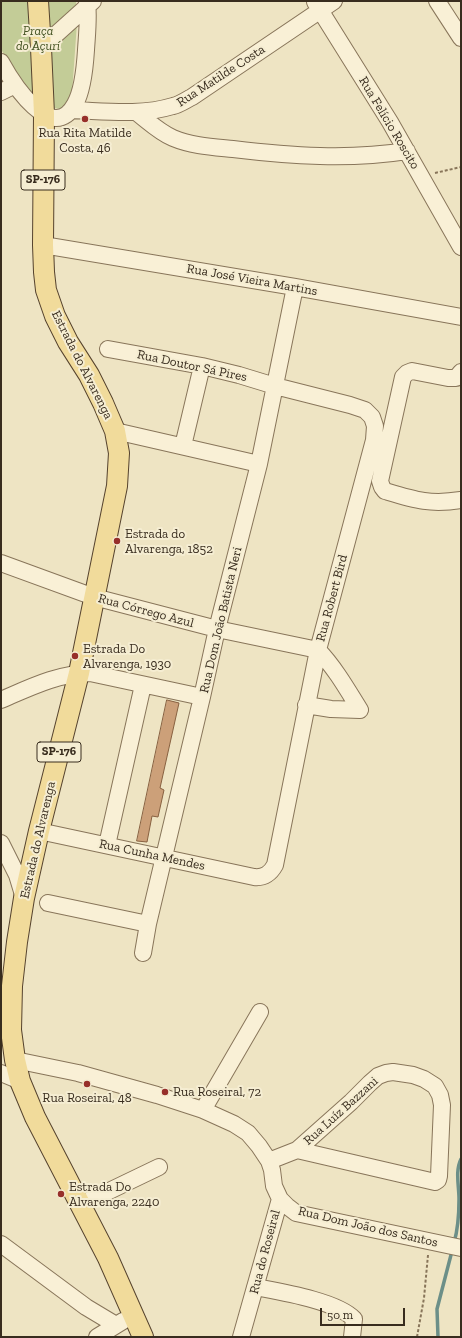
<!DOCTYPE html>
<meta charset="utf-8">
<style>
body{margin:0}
#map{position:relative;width:462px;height:1338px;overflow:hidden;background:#eee4c3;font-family:"Zilla Slab",serif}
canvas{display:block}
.frame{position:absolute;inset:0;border:2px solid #382c1e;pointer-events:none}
.scale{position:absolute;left:320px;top:1308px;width:85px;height:18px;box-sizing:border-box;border:2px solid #382c1e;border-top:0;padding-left:5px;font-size:12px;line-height:14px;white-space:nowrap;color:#382c1e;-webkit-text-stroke:3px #f5edd2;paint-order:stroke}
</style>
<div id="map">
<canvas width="462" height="1338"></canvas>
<div class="frame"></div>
<div class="scale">50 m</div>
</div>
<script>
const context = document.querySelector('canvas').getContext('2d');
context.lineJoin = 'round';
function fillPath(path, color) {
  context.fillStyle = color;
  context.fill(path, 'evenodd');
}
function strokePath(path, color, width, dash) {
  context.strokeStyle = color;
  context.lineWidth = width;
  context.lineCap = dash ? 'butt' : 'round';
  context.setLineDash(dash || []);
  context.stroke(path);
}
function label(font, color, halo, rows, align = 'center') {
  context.font = font + ' "Zilla Slab",serif';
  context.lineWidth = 4;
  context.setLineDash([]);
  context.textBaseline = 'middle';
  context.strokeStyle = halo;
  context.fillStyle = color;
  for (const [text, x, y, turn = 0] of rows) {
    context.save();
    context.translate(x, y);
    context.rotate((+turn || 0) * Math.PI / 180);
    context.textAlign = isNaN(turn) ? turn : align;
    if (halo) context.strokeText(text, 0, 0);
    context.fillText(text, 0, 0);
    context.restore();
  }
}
const green = new Path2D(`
 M1,1H76L77,23L72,93L69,105L60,109L49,107L21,87L11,67L1,49Z`);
const stream = new Path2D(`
 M454,1243C458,1229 459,1214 459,1199C459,1186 455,1171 461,1159
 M438,1337L437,1309L452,1251`);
const building = new Path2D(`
 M167,700L179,703L160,788L164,790L158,817L152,816L147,842L137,841Z`);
const path = new Path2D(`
 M435,173L461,167
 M417,1337L424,1298L428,1255`);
const minor = new Path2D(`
 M437,1L461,38
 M315,2L390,122L461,247
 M52,38L93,1
 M1,62C12,82 52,146 75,104C83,90 85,66 86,50C87,34 89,17 87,1
 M1,92L15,85
 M71,110C104,111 140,116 173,106C179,105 186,100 192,97L334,1
 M136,112C148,121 159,132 173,138C192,146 213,147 233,149C291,156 349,160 407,151
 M43,245L295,287L461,317
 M461,372L456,378H448L412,371L407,373L403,377L380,481L382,487L385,491C415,500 430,505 461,500
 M115,431L259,464
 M183,446L202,366
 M1,563L94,597L217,629L318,650C335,668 347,689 360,710L331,709L306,705
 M1,700C29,688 59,673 90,673L202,697
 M39,831L254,877C264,878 270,874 275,865L318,650L374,440L375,426L372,417L365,410L350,405L275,386L239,375L202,366L108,349
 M1,843L17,875L24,898
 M107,845L143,685
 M48,903L148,924
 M143,953L148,924L202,697L217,629L259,464L295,287
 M15,1060L78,1073L157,1095L203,1110L234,1124L248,1133L259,1146L269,1161L272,1170L274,1186L280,1199L241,1337
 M1,1073L20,1081
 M203,1110L260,1012
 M269,1161L297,1150L351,1102L370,1083L378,1076L386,1073L393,1072L413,1075L424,1079L435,1086L440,1095L442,1105L439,1176L438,1180L435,1182L297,1150
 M280,1199L287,1206L296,1213L461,1248
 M80,1205L159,1167
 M1,1244L86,1307L116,1325
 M255,1287C281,1292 337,1301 354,1319L352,1337
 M97,1337L123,1321`);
const major = new Path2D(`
 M38,1L41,48L44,114L43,245L44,272L46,290L55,316L68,342L89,375L103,403L115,431L119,453L117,486L79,673L39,831L24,898L17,942L12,986L11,1030L15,1060L20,1081L35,1117L108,1258L143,1337`);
const markers = [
 [85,119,4,"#972f2a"],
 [117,541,4,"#972f2a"],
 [75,656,4,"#972f2a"],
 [87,1084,4,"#972f2a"],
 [165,1092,4,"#972f2a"],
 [61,1194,4,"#972f2a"]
];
const shields = [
 [43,180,44],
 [59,752,44]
];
const shieldNames = [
 ["SP-176",43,180],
 ["SP-176",59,752]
];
const parkNames = [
 ["Praça",38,31],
 ["do Açurí",38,46]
];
const streetNames = [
 ["Rua Matilde Costa",221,76,-33],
 ["Rua Felício Roscito",389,123,59],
 ["Rua José Vieira Martins",252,280,10],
 ["Estrada do Alvarenga",82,365,63],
 ["Rua Doutor Sá Pires",192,366,12],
 ["Rua Robert Bird",332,598,-75],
 ["Rua Córrego Azul",146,611,15],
 ["Rua Dom João Batista Neri",221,620,-77],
 ["Estrada do Alvarenga",38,840,-77],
 ["Rua Cunha Mendes",152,855,12],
 ["Rua Luíz Bazzani",341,1111,-42],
 ["Rua Dom João dos Santos",368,1227,13],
 ["Rua do Roseiral",265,1252,-75]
];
const poiNames = [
 ["Rua Rita Matilde",85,133,"center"],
 ["Costa, 46",85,148,"center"],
 ["Estrada do",125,534],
 ["Alvarenga, 1852",125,549],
 ["Estrada Do",83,649],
 ["Alvarenga, 1930",83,664],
 ["Rua Roseiral, 72",173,1092],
 ["Rua Roseiral, 48",87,1098,"center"],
 ["Estrada Do",69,1187],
 ["Alvarenga, 2240",69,1202]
];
fillPath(green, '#c3cc97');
strokePath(stream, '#6c8f88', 3.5);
fillPath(building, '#cca079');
strokePath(building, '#876040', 1);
strokePath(minor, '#88755a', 18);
strokePath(major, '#56432e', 22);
strokePath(path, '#88755a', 2, [3, 2]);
strokePath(minor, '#f9f0d6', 16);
strokePath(major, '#f1db9b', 20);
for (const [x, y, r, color] of markers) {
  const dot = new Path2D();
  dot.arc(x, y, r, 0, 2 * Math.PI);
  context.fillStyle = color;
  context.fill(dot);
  strokePath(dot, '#f5edd2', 1.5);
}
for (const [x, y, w] of shields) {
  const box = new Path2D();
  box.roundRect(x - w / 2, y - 10, w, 20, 3);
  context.fillStyle = '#f5edd2';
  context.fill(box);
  strokePath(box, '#382c1e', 1);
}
label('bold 12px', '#382c1e', null, shieldNames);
label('italic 13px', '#465424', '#f5edd2', parkNames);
label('13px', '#382c1e', '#f5edd2', streetNames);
label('13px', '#382c1e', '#f5edd2', poiNames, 'left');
</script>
